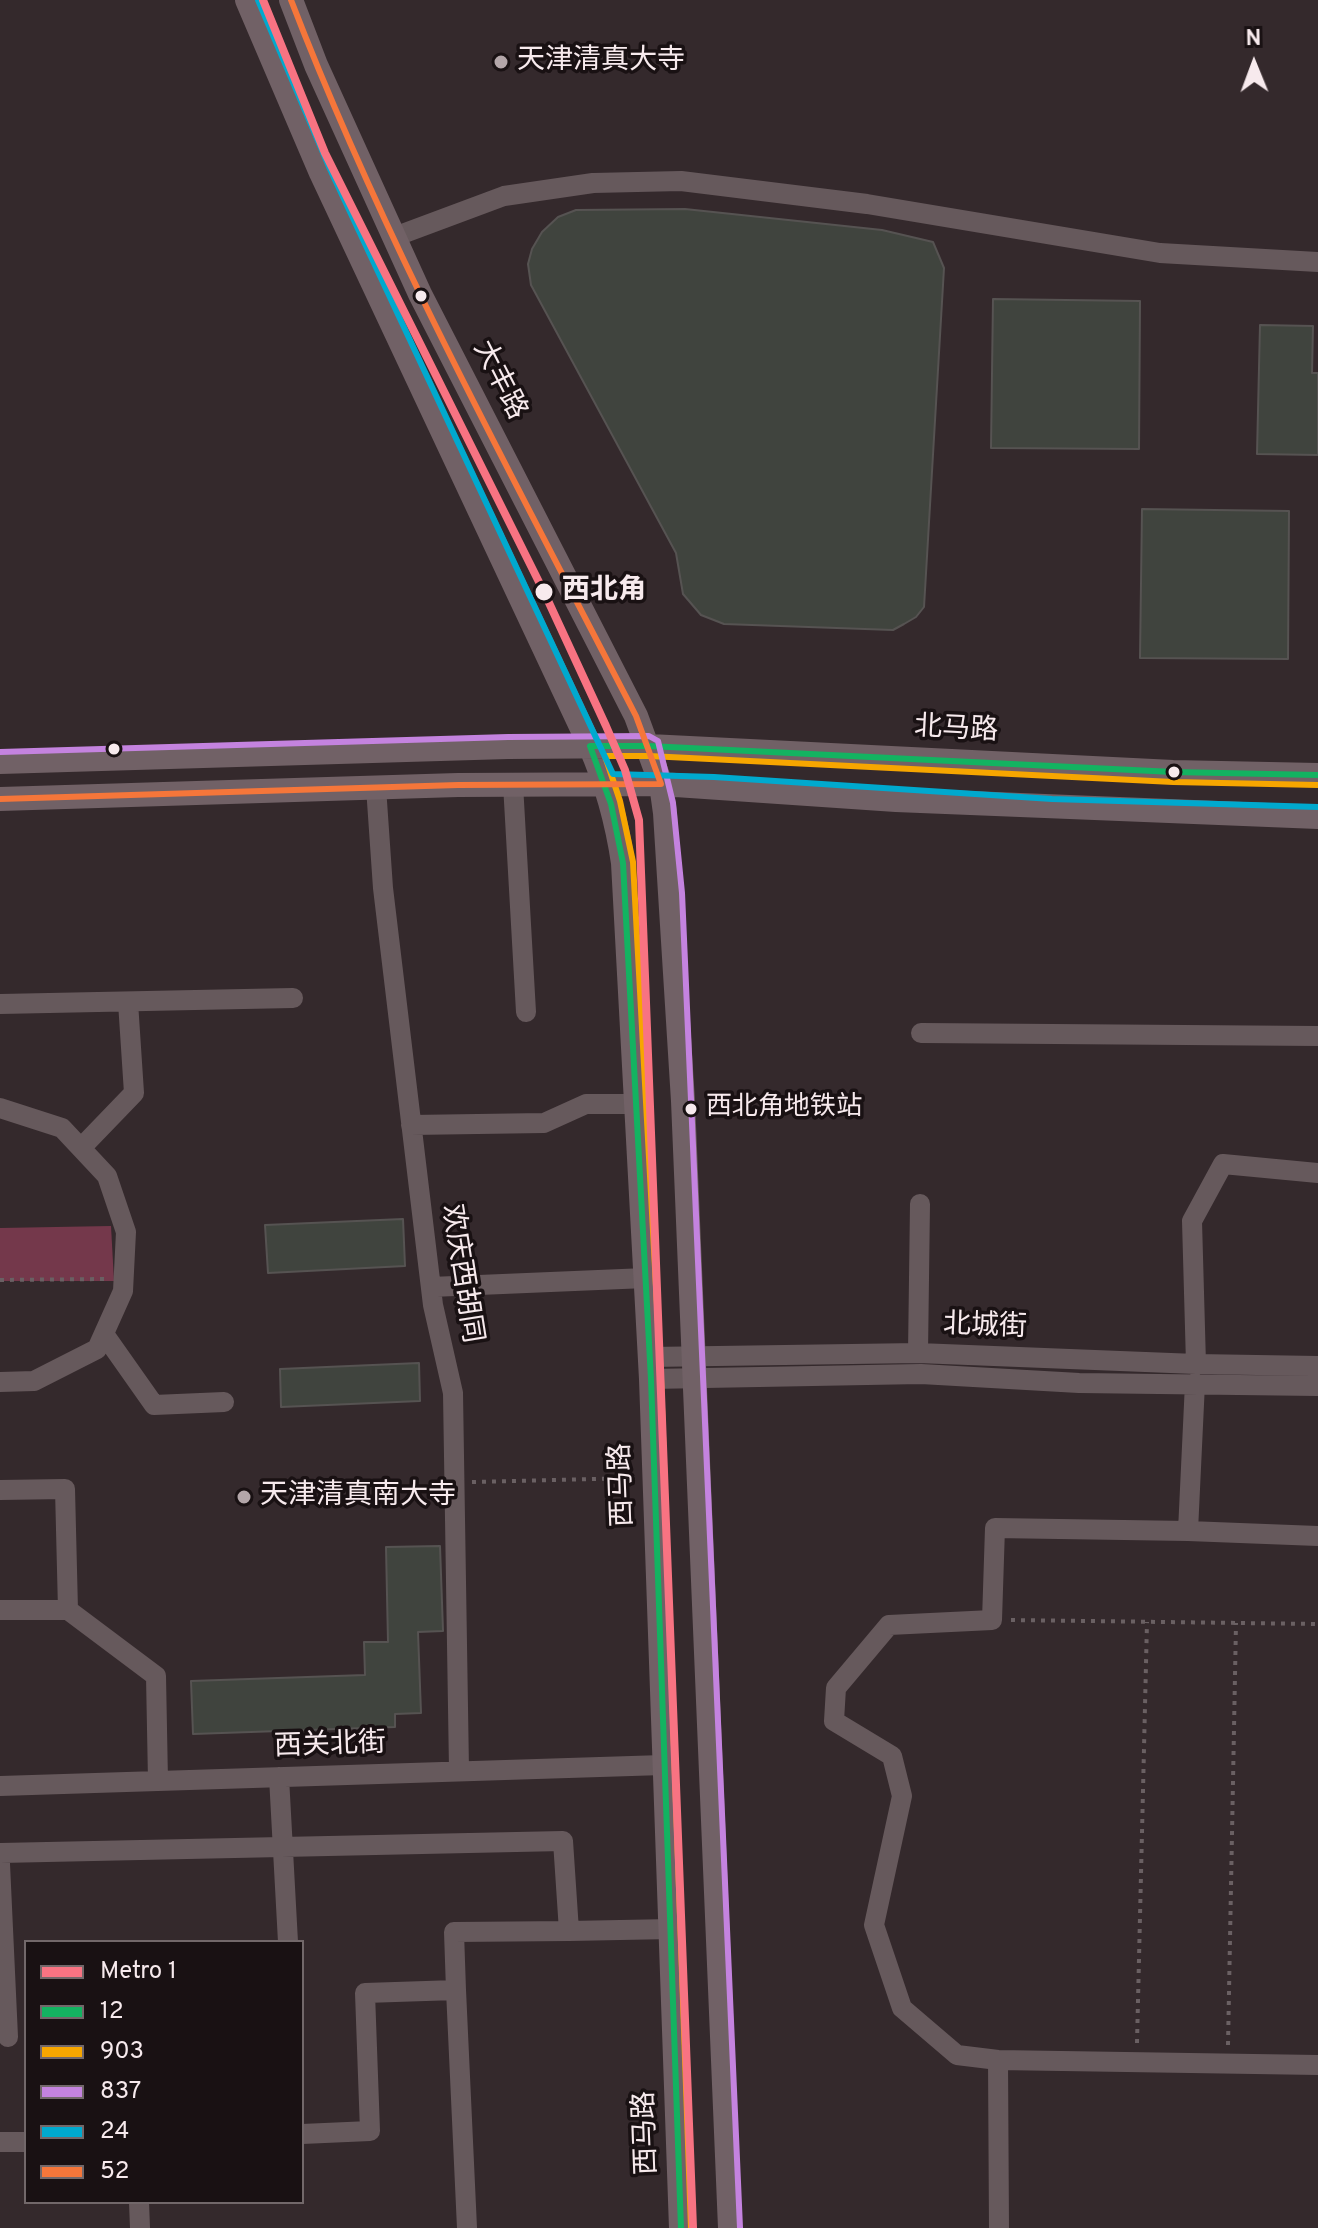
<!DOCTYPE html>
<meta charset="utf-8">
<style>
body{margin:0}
#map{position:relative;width:1318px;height:2228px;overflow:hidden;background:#34292c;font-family:Overpass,sans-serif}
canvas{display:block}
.legend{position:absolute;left:24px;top:1940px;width:280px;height:264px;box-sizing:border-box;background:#191113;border:2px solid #72686a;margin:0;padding:10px 14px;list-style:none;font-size:24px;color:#f7eaed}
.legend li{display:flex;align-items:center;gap:16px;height:40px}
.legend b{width:40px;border:2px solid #72686a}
.north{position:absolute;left:1214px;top:24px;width:80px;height:80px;-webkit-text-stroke:6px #191113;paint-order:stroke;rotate:359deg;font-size:22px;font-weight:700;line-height:32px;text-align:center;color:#f7eaed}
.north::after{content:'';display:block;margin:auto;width:28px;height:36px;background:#f7eaed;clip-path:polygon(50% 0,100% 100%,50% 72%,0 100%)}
</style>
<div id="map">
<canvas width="1318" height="2228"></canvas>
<ul class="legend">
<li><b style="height:10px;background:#f87382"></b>Metro 1</li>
<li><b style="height:10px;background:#13b361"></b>12</li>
<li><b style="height:10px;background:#f7a600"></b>903</li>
<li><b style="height:10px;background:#c483df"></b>837</li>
<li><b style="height:10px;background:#00a9ce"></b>24</li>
<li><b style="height:10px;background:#f5763a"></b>52</li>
</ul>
<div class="north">N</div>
</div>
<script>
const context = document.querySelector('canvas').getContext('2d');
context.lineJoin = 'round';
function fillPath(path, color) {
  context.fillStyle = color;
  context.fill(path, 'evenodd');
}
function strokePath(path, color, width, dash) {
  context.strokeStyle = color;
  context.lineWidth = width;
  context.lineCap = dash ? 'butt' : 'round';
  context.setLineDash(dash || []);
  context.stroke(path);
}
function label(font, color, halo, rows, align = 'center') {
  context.font = font + ' Overpass,"Noto Sans SC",sans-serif';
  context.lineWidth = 7;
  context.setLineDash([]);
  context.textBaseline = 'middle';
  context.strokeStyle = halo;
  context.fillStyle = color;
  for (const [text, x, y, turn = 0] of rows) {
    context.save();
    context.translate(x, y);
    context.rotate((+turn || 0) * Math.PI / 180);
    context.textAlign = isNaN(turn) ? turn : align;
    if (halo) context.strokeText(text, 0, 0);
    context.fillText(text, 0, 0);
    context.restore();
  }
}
const green = new Path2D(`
 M111,1226L114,1281H0V1228Z`);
const building = new Path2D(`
 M685,209L882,230L933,242L944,268L924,607L916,617L904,624L893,630L724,624L701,615L683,594L676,553L531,285L528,264L532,249L542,232L558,217L576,210Z
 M993,299L1140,301L1139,449L991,448Z
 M1260,325L1313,326L1312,373H1318V455L1257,454Z
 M1142,509L1289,511L1288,659L1140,658Z
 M403,1219L405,1266L268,1273L265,1225Z
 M419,1363L420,1401L281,1407L280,1369Z
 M440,1546L443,1631L418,1632L421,1713L395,1714V1727L193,1734L191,1681L365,1675L364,1642H388L386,1547Z`);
const path = new Path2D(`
 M0,1280L106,1279
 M472,1482L635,1478
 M1011,1620L1318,1624
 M1137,2043L1147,1622
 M1228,2045L1236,1623`);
const minor = new Path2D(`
 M394,237L504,196L593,183L681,181L867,204L1160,253L1318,262
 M513,784L526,1012
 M376,787L383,888L433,1305L453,1393L459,1770
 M0,1004L293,998
 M921,1033L1318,1036
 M0,1108L62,1128L107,1176L126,1232L123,1291L97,1349L34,1381L0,1382
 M411,1125L544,1123L586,1104H636
 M81,1148L134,1093L128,1002
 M431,1287L646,1278
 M104,1334L154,1405L224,1402
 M918,1353L920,1204
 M650,1357L918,1353L1196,1364L1318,1366
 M1196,1364L1192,1221L1223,1164L1318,1173
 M651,1379L921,1374L1079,1383L1318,1386
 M1195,1383L1188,1531L1318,1536
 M0,1490L65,1489L68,1610
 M1188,1531L995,1528L992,1620L889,1625L836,1688L834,1721L892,1756L902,1796L874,1925L902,2008L957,2055L998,2060L1318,2065
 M0,1610H68L156,1676L158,1781
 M279,1777L288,1942
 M0,1786L663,1765
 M0,1853L563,1841L569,1931L672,1929
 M0,1864L8,2037
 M456,1990L467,2228
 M998,2060L999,2228
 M302,2134L370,2131L365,1993L456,1990L454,1932L569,1931
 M0,2142H26
 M139,2202L140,2228`);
const major = new Path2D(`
 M247,0L321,173L590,746C607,785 617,822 623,863L651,1379L681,2228
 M291,0L316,65L420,294L636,716L661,784L665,813L683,1101L730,2228
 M0,762L508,747L649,746L1173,772L1318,775
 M0,799L458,785L661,784L896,800L1318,817`);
const bus1 = new Path2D(`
 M681,2228L651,1379L623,863L611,804L590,746H649L1173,772L1318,775`);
const bus2 = new Path2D(`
 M691,2228L661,1379L633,862L620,801L605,756H649L1173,782L1318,785`);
const bus3 = new Path2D(`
 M0,752L508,737L649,736L658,741L673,803L682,893L740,2228`);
const bus4 = new Path2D(`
 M258,0L330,169L613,774L714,777L1052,799L1318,807`);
const bus5 = new Path2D(`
 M0,799L458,785L661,784L636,716C515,481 386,247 291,0`);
const metro1 = new Path2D(`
 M263,0L325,153L544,592L606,726L625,770L639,820L693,2228`);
const markers = [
 [501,62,8,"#b3a6a9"],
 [421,296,7,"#f7eaed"],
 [544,592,10,"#f7eaed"],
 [114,749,7,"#f7eaed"],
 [1174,772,7,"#f7eaed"],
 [691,1109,7,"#f7eaed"],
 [244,1497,8,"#b3a6a9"]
];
const busNames = [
 ["西北角地铁站",706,1109]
];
const poiNames = [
 ["天津清真大寺",517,62],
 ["天津清真南大寺",260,1497]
];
const streetNames = [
 ["大丰路",498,381,63],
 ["北马路",956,731,3],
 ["欢庆西胡同",460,1274,81],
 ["北城街",985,1328,2],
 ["西马路",624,1485,-92],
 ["西关北街",330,1747,-2],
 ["西马路",648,2133,-92]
];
const stopNames = [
 ["西北角",562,592]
];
fillPath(green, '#74384b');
fillPath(building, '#40443e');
strokePath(building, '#565352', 2);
strokePath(path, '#6a6063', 4, [4, 6]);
strokePath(minor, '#66595c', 20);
strokePath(major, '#716166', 24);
strokePath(bus1, '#13b361', 6);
strokePath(bus2, '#f7a600', 6);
strokePath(bus3, '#c483df', 6);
strokePath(bus4, '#00a9ce', 6);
strokePath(bus5, '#f5763a', 6);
strokePath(metro1, '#f87382', 8);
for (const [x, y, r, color] of markers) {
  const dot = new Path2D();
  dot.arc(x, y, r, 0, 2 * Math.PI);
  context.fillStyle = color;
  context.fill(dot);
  strokePath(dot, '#191113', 3);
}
label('26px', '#f7eaed', '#191113', busNames, 'left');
label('28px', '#f7eaed', '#191113', poiNames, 'left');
label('28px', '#f7eaed', '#191113', streetNames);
label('bold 28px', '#f7eaed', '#191113', stopNames, 'left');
</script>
